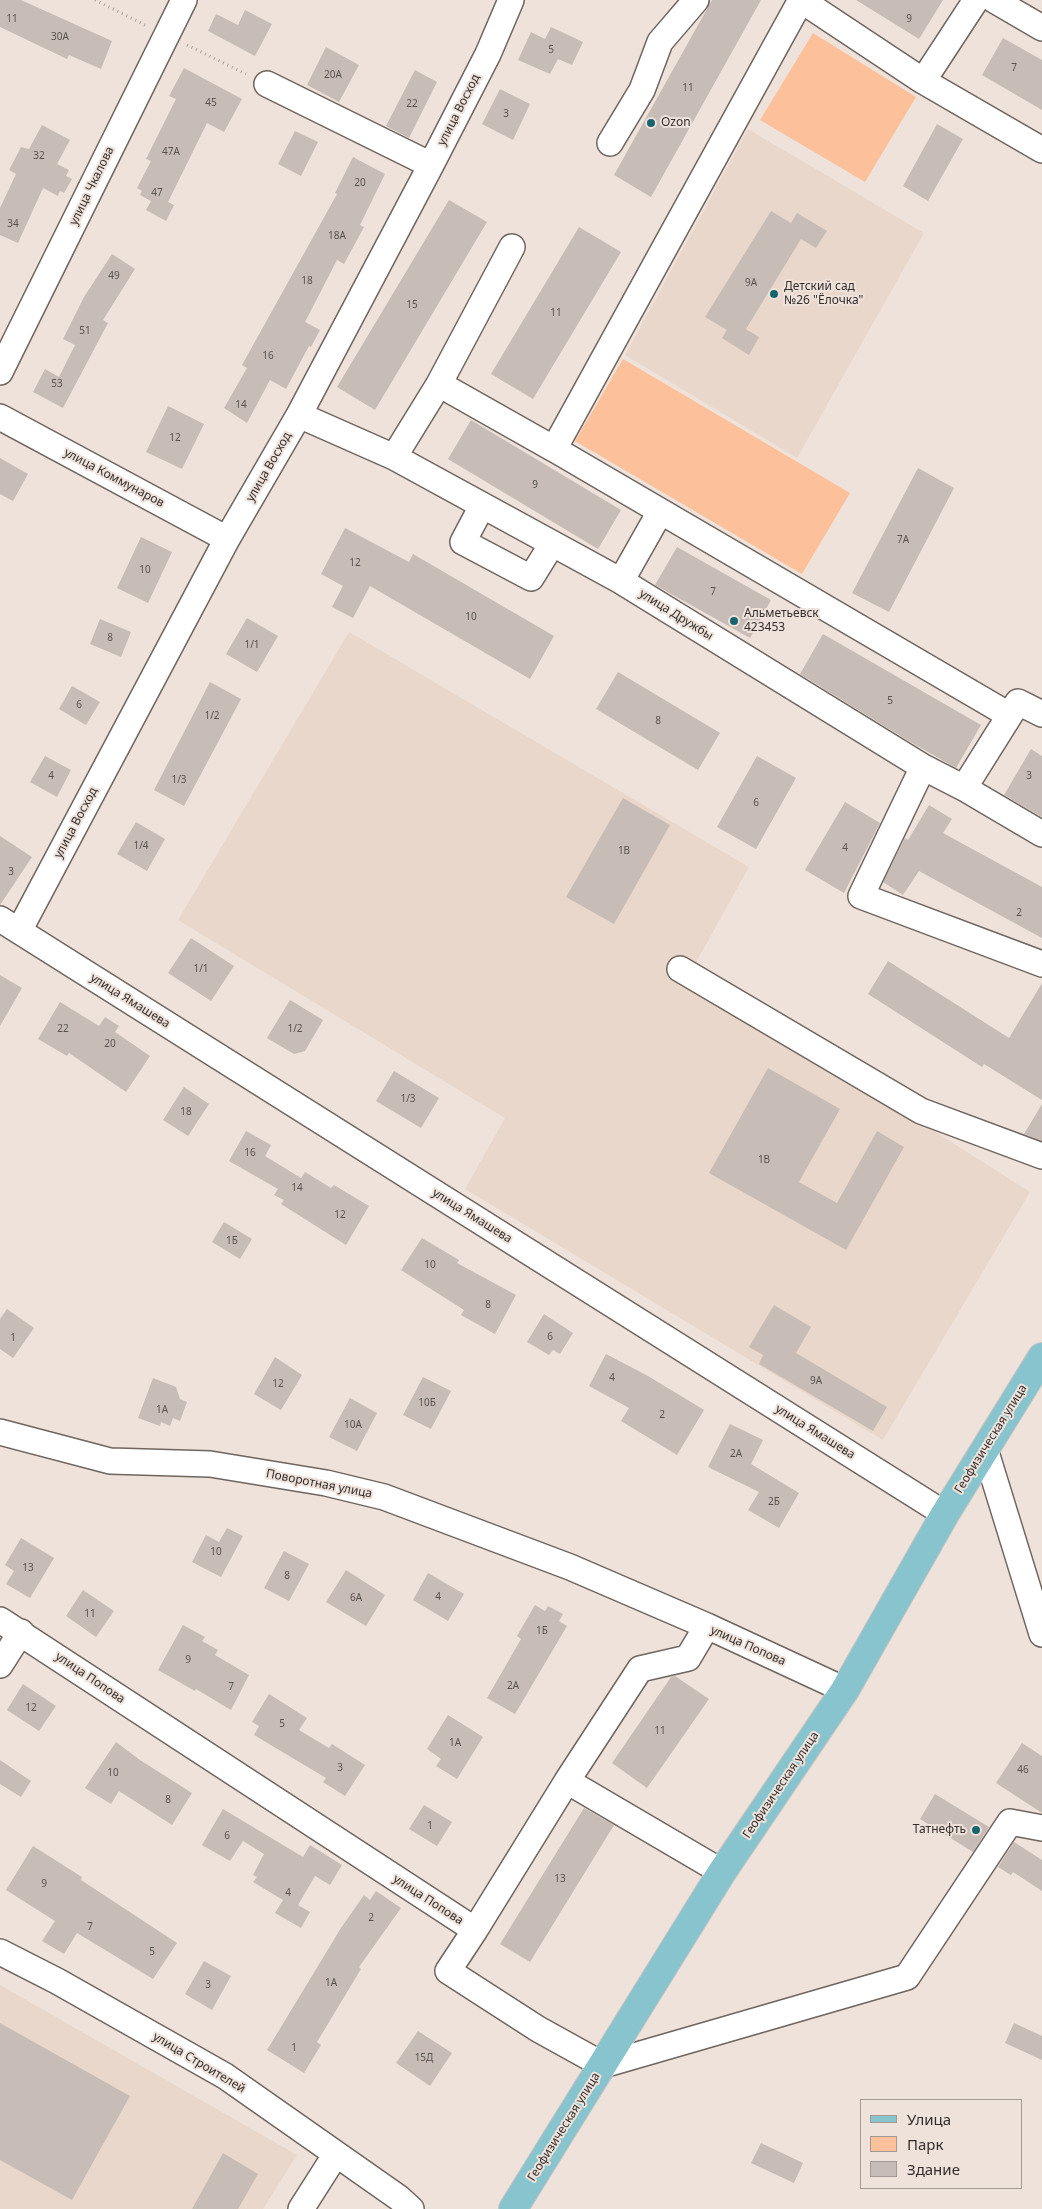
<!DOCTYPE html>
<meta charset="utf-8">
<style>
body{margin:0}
#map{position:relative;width:1042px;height:2209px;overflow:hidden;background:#eee2db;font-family:"Noto Sans",sans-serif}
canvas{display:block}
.legend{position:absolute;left:860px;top:2099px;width:162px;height:90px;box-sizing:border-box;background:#eee2db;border:1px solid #a39a95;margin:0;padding:6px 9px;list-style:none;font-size:15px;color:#332e2c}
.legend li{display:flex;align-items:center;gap:10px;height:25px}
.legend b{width:25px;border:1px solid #a39a95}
</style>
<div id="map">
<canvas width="1042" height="2209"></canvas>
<ul class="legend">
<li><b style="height:6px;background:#87c4cd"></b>Улица</li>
<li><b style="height:14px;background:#fcc19a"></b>Парк</li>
<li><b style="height:14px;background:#c8bdb6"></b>Здание</li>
</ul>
</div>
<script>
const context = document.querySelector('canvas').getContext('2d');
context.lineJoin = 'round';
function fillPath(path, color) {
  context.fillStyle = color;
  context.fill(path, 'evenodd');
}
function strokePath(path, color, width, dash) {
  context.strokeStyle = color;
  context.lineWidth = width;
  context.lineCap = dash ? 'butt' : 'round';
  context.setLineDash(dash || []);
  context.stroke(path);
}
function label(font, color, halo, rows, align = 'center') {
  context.font = font + ' "Noto Sans",sans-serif';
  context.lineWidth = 4;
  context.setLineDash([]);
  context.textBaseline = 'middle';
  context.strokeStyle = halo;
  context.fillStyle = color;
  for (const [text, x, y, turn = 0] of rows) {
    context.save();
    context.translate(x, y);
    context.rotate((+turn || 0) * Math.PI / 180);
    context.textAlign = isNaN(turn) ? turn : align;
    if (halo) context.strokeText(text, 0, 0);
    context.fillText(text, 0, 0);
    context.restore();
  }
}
const built = new Path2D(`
 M748,129L924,233L797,458L625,355Z
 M349,632L749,867L689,975L1030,1192L883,1440L465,1189L505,1118L178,920Z
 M0,1985L297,2155L263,2209H0Z`);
const green = new Path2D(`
 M813,33L916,97L865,182L760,120Z
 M623,359L850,493L802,574L575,441Z`);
const building = new Path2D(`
 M0,0H21L112,41L101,69L69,55L67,59L0,27Z
 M712,0H761L651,197L614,175Z
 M856,0H943L919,39Z
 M245,10L272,24L255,56L208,31L216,14L238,25Z
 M551,27L583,42L572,65L558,59L550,74L518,60L531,32L545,39Z
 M1003,38L1042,60V110L982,75Z
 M326,47L359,65L339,102L307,85Z
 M184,68L242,99L224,132L207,123L168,202L174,205L166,221L146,210L151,201L140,195L142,191L137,188L151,161L146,159L176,99L169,96Z
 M415,70L437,82L409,138L386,126Z
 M500,89L530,104L513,140L482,124Z
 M937,124L963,139L928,201L903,186Z
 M42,125L70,140L57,164L69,170L66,176L72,179L64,193L60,191L58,196L43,188L18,243L0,235V208L16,174L9,170L21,147L29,149Z
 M295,131L318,142L301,176L278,164Z
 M353,157L385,174L360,225L364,227L344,264L337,260L305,322L320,330L311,347L309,346L286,389L270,380L247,423L224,408L247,368L242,365L337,194L335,193Z
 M449,200L487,222L375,410L337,387Z
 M771,211L791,223L797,213L827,231L816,248L801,239L746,329L759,337L749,355L722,338L727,330L705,317Z
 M579,227L621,252L533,399L491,374Z
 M112,254L135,269L103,320L108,323L63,408L33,392L45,369L59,377L75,345L63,339L84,297Z
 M168,406L204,424L182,469L146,452Z
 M471,420L621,510L598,549L448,459Z
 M0,458L28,474L13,501L0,494Z
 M918,468L954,488L889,612L852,593Z
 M345,528L409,562L413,554L554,636L530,679L370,586L353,618L332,607L343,586L321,574Z
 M141,537L172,552L148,603L117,588Z
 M677,547L771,600L750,638L655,585Z
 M247,618L278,636L257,672L226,654Z
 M100,619L131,632L121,657L90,644Z
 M823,634L981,725L956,768L907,740L800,674Z
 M618,672L720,733L698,770L596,709Z
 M210,682L241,699L184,806L154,790Z
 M72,686L100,702L86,725L59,709Z
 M1031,749L1042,756V817L1004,795Z
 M45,756L71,770L57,797L30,782Z
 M757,756L796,778L756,849L717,827Z
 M623,798L670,825L614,924L566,897Z
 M845,802L880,823L844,893L805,870Z
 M929,805L952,819L943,833L1042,887V938L919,871L903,895L883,882L905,838L908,840Z
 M136,822L165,839L147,871L117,854Z
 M0,836L32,857L0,905Z
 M191,938L234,966L211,1001L168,973Z
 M888,961L1009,1038L1042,983V1100L984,1064L982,1067L868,994Z
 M0,975L22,988L0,1026Z
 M290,1000L323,1020L305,1051L294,1054L267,1038Z
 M60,1002L99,1026L105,1017L119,1026L115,1032L150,1056L126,1092L69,1053L67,1056L38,1039Z
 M768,1068L840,1109L799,1182L837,1203L877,1131L904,1147L846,1250L709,1173Z
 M394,1071L439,1098L421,1128L376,1101Z
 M184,1087L209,1104L188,1136L163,1120Z
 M1042,1104V1141L1024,1134Z
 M246,1131L271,1145L265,1156L301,1178L305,1172L331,1188L334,1185L369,1206L346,1245L281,1204L284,1200L274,1195L278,1189L229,1161Z
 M224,1222L252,1239L240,1259L212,1242Z
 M422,1238L459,1260L457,1263L516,1295L495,1334L461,1315L464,1310L401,1270Z
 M774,1305L811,1327L796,1353L887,1407L873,1431L759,1364L763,1355L749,1347Z
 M7,1309L34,1328L13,1358L0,1349V1319Z
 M544,1314L573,1333L560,1354L553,1350L549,1355L527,1342Z
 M606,1354L648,1376L704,1410L677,1455L621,1421L629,1408L589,1386Z
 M275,1357L302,1375L281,1410L254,1394Z
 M423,1377L451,1391L431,1429L403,1415Z
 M153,1378L176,1387L180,1399L187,1402L180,1421L173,1418L170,1426L161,1422L160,1426L138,1418Z
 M350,1398L377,1413L357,1451L329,1437Z
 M730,1424L763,1440L751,1464L799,1493L779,1528L748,1510L759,1492L708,1467Z
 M227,1528L243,1536L221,1577L192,1562L206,1535L219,1542Z
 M21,1538L54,1558L30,1598L6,1584L14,1571L5,1565Z
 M284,1551L309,1564L289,1601L264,1588Z
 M346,1570L385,1595L366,1626L326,1602Z
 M428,1573L464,1594L448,1621L413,1600Z
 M83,1590L114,1611L96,1637L66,1616Z
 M535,1605L545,1611L548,1606L563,1614L559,1621L567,1626L515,1714L487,1698L521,1639L517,1636Z
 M183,1625L205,1637L202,1641L218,1650L215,1655L249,1675L231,1710L196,1689L195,1691L158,1670Z
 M675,1676L709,1699L647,1788L612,1763L671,1677Z
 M23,1684L56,1706L39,1731L7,1710Z
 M269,1694L307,1718L299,1730L329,1748L332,1744L365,1765L345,1796L323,1782L326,1778L254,1735L259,1726L252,1722Z
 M448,1715L483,1737L457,1779L436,1766L441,1759L427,1749Z
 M116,1742L140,1760L192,1793L172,1825L119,1791L111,1804L85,1788Z
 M1022,1743L1042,1756V1813L996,1783Z
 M0,1760L31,1781L21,1797L0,1784Z
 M935,1794L989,1827L973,1852L920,1819Z
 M424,1805L452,1822L437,1846L409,1829Z
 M584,1808L614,1825L530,1962L500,1944Z
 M223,1809L303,1857L310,1845L342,1865L330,1885L315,1876L298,1905L310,1912L301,1928L275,1913L283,1900L253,1882L257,1877L253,1875L264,1854L243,1841L230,1861L202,1845Z
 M1014,1842L1042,1860V1891L1013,1872L1011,1875L998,1867Z
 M33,1846L82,1877L81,1880L177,1943L153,1979L77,1933L64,1954L42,1941L55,1921L6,1890Z
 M376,1891L401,1908L359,1967L361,1969L317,2042L321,2045L304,2073L267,2050L341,1928L364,1895L370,1900Z
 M204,1961L231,1976L212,2010L185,1994Z
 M0,2023L130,2096L72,2200L0,2160Z
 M1014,2023L1042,2036V2060L1005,2043Z
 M418,2031L452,2053L430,2086L396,2063Z
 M761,2143L803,2163L794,2183L751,2163Z
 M223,2153L258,2174L238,2209H192Z`);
const path = new Path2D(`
 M95,0L147,26
 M187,45L246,74`);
const minor = new Path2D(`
 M976,0L923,81L801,0L554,449L1009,715
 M994,0L1042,28
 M923,81L1042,150
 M267,84L431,165
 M610,143L642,90L660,42L696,0
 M0,372L184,0
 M439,384L512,247
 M299,415L394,457L621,581L923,767L964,788L1042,834
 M0,417L227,539
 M394,457L439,384L554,449
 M482,506L463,542L531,578L552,544
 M621,581L660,512
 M923,767L861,896L1042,964
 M964,788L1018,702L1042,714
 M0,919L945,1514
 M19,931L227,539L299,415L431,165L488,54L511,0
 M680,969L921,1111L1042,1156
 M0,1432L110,1461L210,1464L326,1483L384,1497L570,1567L707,1626
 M985,1449L1042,1634
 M0,1620L475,1930L567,1781L640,1669L688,1658L707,1626L845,1690
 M0,1665L21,1632
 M567,1781L722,1872
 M475,1930L448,1971L538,2029L603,2065L907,1977L1010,1822L1042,1828
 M0,1952L57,1981L225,2076L399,2198L411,2209
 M301,2209L336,2154`);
const major = new Path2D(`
 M513,2209L722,1872L845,1690L945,1514L1042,1357`);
const markers = [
 [651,123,5,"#19656f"],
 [774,294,5,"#19656f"],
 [734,621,5,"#19656f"],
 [976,1830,5,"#19656f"]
];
const numberNames = [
 ["11",12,19],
 ["9",909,19],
 ["30А",60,37],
 ["5",551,50],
 ["7",1014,68],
 ["20А",333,75],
 ["11",688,88],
 ["45",211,103],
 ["22",412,104],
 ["3",506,114],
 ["47А",171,152],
 ["32",39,156],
 ["20",360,183],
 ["47",157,193],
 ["34",13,224],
 ["18А",337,236],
 ["49",114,276],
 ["18",307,281],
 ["9А",751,283],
 ["15",412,305],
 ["11",556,313],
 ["51",85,331],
 ["16",268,356],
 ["53",57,384],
 ["14",241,405],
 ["12",175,438],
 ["9",535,485],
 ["7А",903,540],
 ["12",355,563],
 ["10",145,570],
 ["7",713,592],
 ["10",471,617],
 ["8",110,638],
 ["1/1",252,645],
 ["5",890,701],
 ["6",79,705],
 ["1/2",212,716],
 ["8",658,721],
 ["4",51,776],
 ["3",1029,776],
 ["1/3",179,780],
 ["6",756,803],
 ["1/4",141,846],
 ["4",845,848],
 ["1В",624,851],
 ["3",11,872],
 ["2",1019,913],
 ["1/1",201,969],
 ["22",63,1029],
 ["1/2",295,1029],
 ["20",110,1044],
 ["1/3",408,1099],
 ["18",186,1112],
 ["16",250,1153],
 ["1В",764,1160],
 ["14",297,1188],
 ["12",340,1215],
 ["1Б",232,1241],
 ["10",430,1265],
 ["8",488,1305],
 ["6",550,1337],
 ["1",13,1338],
 ["4",612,1378],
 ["9А",816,1381],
 ["12",278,1384],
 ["10Б",427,1403],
 ["1А",162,1410],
 ["2",662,1415],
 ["10А",353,1425],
 ["2А",736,1454],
 ["2Б",774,1502],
 ["10",216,1552],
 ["13",28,1568],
 ["8",287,1576],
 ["4",438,1597],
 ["6А",356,1598],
 ["11",90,1614],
 ["1Б",542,1631],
 ["9",188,1660],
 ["2А",513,1686],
 ["7",231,1687],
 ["12",31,1708],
 ["5",282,1724],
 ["11",660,1731],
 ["1А",455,1743],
 ["3",340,1768],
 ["46",1023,1770],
 ["10",113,1773],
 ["8",168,1800],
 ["1",430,1826],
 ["6",227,1836],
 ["13",560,1879],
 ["9",44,1884],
 ["4",288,1893],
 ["2",371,1918],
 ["7",90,1927],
 ["5",152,1952],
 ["1А",331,1983],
 ["3",208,1985],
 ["1",294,2048],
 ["15Д",424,2058]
];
const streetNames = [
 ["улица Восход",459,110,-63],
 ["улица Чкалова",92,186,-64],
 ["улица Восход",269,467,-60],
 ["улица Коммунаров",114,478,28],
 ["улица Дружбы",676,615,32],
 ["улица Восход",76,823,-62],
 ["улица Ямашева",130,1001,32],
 ["улица Ямашева",472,1216,32],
 ["улица Ямашева",815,1432,32],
 ["Геофизическая улица",991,1439,-58],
 ["Поворотная улица",319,1484,11],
 ["улица Попова",748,1646,24],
 ["улица Попова",90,1678,34],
 ["Геофизическая улица",781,1785,-56],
 ["улица Попова",428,1900,33],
 ["улица Строителей",199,2063,31],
 ["Геофизическая улица",564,2127,-58]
];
const poiNames = [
 ["Ozon",661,123],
 ["Детский сад",784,287],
 ["№26 \"Ёлочка\"",784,301],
 ["Альметьевск",744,614],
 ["423453",744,628],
 ["Татнефть",966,1830,"right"]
];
fillPath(built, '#ead7cb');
fillPath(green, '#fcc19a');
fillPath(building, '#c8bdb6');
strokePath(minor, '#6f655f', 28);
strokePath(major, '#c6c4c4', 30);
strokePath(path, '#aca29d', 3, [1, 4]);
strokePath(minor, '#fff', 25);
strokePath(major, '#87c4cd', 28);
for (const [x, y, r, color] of markers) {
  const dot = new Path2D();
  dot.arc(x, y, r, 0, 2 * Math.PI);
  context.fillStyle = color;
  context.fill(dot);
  strokePath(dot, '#eee2db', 2);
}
label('10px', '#58524e', null, numberNames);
label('12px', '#332e2c', '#eee2db', streetNames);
label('12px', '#332e2c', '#eee2db', poiNames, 'left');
</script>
